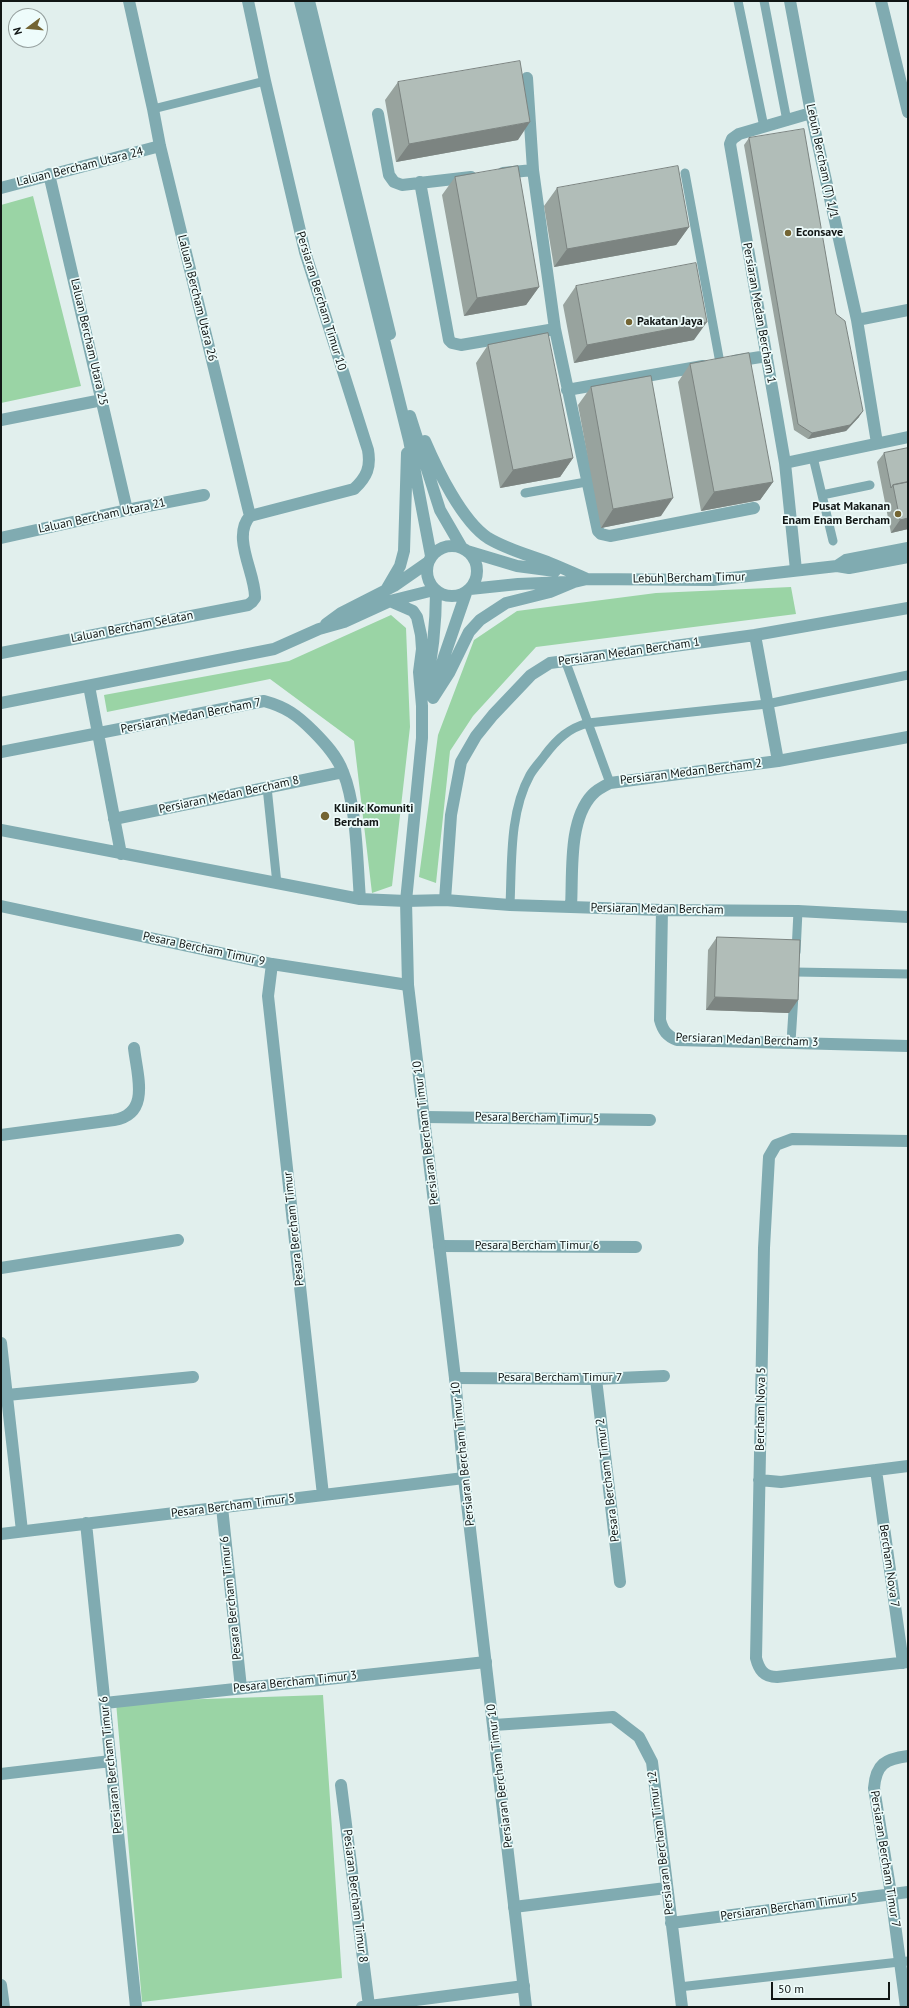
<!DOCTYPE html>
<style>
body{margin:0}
#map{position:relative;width:909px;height:2008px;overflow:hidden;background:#e1efed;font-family:"PT Sans",sans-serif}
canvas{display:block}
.frame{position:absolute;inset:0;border:2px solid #111615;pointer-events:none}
.north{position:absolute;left:8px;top:8px;width:40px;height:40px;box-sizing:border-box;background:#eefcfb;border:1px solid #96a09f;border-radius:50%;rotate:254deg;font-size:11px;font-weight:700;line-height:16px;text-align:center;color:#111615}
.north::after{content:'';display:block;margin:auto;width:14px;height:18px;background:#746533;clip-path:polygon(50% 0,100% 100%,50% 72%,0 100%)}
.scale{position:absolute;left:771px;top:1982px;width:119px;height:18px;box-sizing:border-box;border:2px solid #111615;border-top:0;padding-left:5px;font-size:12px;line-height:14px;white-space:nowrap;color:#111615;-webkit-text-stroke:3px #eefcfb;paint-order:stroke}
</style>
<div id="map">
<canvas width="909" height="2008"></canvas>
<div class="frame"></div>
<div class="north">N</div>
<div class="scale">50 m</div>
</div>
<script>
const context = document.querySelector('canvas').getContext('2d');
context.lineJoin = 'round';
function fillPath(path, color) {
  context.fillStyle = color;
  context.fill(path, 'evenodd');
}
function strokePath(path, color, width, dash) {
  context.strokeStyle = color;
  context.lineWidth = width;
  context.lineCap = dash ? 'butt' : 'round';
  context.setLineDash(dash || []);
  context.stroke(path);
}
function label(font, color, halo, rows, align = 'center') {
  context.font = font + ' "PT Sans",sans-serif';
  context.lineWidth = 3.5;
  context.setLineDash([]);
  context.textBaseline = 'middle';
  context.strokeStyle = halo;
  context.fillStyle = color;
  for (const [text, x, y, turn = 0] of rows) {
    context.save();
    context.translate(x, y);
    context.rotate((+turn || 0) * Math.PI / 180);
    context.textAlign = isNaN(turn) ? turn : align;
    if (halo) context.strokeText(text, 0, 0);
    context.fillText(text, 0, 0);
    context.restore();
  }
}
const green = new Path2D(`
 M33,196L81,386L1,403V205Z
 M791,587L796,614L536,647L473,716L450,751L436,883L419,877L438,735L474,640L517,611L656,593Z
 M391,615L406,628L410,727L392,886L372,893L354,741L270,679L107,712L104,695L289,661Z
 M323,1695L342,1978L142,2002L116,1702Z`);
const service = new Path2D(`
 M738,1L764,127
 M764,1L787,121
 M153,109L265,81
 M685,173L720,363
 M813,457L822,495L870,485
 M525,493L586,482
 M822,495L833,541
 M565,660L610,783
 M267,787L277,884
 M510,905C512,863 509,813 530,775C534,768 540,762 545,755C557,739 569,728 588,723L767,704L908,675
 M796,952L798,911
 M795,972L908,974
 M791,1042L794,995
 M679,1987L908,1961`);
const minor = new Path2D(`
 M248,1L265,81L305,252L368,450C371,467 367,477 354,489L250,516
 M790,1L811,113L857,320
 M881,1L908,112
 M527,78L533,170
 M378,114L389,175L394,182L402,185L471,177
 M503,173L533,170L555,329L598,531L601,534L610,536L754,508
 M49,174L127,510
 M420,182L449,340L452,343L461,345L555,329
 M1,188L160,146
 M735,361L767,356
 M567,390L703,366
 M1,420L102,400
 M877,443L857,320L908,310
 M785,463L908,437
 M1,538L127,510L204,495
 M796,570L785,463L730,144L732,139L739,134L811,113
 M755,635L778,761
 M1,653L248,605L252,602L255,598C256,574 231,537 250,516L160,146L153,109L129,1
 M89,686L121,854
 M1,752L264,701C286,707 297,715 313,731C325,743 337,756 343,772C357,806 357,862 360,899
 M114,819L343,772
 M1,830L360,899L406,901L445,900L510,905L662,910L798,911L908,917
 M445,900L451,815L461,762L476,736L493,715L531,675L550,663L755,635L908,608
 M1,906L272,964L408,985
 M571,907C573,873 568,821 592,795C596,790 604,786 610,783L778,761L908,737
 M662,910L660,1020C663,1031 667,1036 677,1040L908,1046
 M272,964L268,996L323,1495
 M425,1117L650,1120
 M1,1135L114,1120C151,1114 137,1075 134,1048
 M908,1141L792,1139L776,1145L769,1157L764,1248L756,1658C759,1670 764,1677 777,1677L908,1662
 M439,1246L636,1247
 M1,1268L178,1240
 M1,1343L22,1531
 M455,1378L596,1379L664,1376
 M596,1379L620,1582
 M7,1395L193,1377
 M876,1470L903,1663
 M759,1480L781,1482L908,1466
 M222,1507L241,1688
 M86,1523L136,2007
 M1,1534L464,1478
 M105,1703L486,1662
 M494,1725L613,1717L639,1737L652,1762L682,2007
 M1,1774L111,1761
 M341,1785L369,2006
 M514,1907L666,1888
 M671,1923L908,1892
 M1,1985L4,2007
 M362,2007L524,1986
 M906,2007L891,1894L874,1788C876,1764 885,1759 908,1756`);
const tertiary = new Path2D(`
 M300,1L409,440L431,556
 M309,1L390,334
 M410,416L440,510L462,548
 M425,441C437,469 462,521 488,538C508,550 529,555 550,563C563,568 575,574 587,579
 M427 571a25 25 0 1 1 50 0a25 25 0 1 1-50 0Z
 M467,551L517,566L555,571
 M837,566L846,560L908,548
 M470,589L518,584L567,582
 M386,590L400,566L404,551L407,453
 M390,601L413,611L417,617L421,635L422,649L419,672L422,706V738L406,901L408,985L455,1378L464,1478L526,2007
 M326,624L341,613L394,586L427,563
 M435,688L444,657L466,593
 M425,693C432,659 436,627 436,592
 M433,698L449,673L469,632L480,620L506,603L550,592L574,582L587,579L713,580L837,566L849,568L908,557
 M1,703L274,649L319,629L344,622L390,601L434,590`);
const wall = new Path2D(`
 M398,82L518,140L396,162L385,100Z
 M749,138L836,314L859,417L846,431L808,439L794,430L744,145Z
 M455,177L539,287L526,305L464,316L442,195Z
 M557,188L689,227L676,245L554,267L544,206Z
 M576,286L694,340L574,363L563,305Z
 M488,345L573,458L560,477L500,488L476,363Z
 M690,364L773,482L760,500L701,511L678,382Z
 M591,387L661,516L601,528L578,405Z
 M908,448V529L891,533L877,462L884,453Z
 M717,937L798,1000L789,1013L706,1010L708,950Z`);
const shadedWall = new Path2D(`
 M530,122L518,140L396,162L409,144Z
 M689,227L676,245L554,267L567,249Z
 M539,287L526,305L464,316L477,298Z
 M707,322L694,340L574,363L587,345Z
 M863,411L859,417L846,431L808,439L812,433Z
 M573,458L560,477L500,488L513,470Z
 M773,482L760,500L701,511L714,492Z
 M673,498L661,516L601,528L613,509Z
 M908,518V529L891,533L900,520Z
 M715,997L798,1000L789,1013L706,1010Z`);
const building = new Path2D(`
 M520,61L530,122L409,144L398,82Z
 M804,129L836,314L845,321L863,411L850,425L812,433L798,424L749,138Z
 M518,166L539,287L477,298L455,177Z
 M678,166L689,227L567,249L557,188Z
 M696,263L707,322L587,345L576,286Z
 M548,333L573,458L513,470L488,345Z
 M749,353L773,482L714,492L690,364Z
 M651,376L673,498L613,509L591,387Z
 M908,448V482L893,485L891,488L884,453Z
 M908,482V518L900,520L893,485Z
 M717,937L800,940L798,1000L715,997Z`);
const markers = [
 [788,233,4,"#746533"],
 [629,322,4,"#746533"],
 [898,514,4,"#746533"],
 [325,816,5,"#746533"]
];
const streetNames = [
 ["Lebuh Bercham (T) 1/1",822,161,78],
 ["Laluan Bercham Utara 24",80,167,-14],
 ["Laluan Bercham Utara 26",197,298,76],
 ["Persiaran Bercham Timur 10",321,301,73],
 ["Persiaran Medan Bercham 1",759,313,80],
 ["Laluan Bercham Utara 25",89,342,77],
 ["Laluan Bercham Utara 21",102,516,-12],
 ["Lebuh Bercham Timur",689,578,-1],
 ["Laluan Bercham Selatan",132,627,-11],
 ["Persiaran Medan Bercham 1",629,652,-8],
 ["Persiaran Medan Bercham 7",191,716,-11],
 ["Persiaran Medan Bercham 2",691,772,-7],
 ["Persiaran Medan Bercham 8",229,795,-12],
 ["Persiaran Medan Bercham",657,909,1],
 ["Pesara Bercham Timur 9",204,949,12],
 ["Persiaran Medan Bercham 3",747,1040,2],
 ["Pesara Bercham Timur 5",537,1118,1],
 ["Persiaran Bercham Timur 10",426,1133,-97],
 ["Pesara Bercham Timur",294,1229,-96],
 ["Pesara Bercham Timur 6",537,1246],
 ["Pesara Bercham Timur 7",560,1378],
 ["Bercham Nova 5",761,1409,-89],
 ["Persiaran Bercham Timur 10",463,1454,-96],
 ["Pesara Bercham Timur 2",608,1480,-97],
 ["Pesara Bercham Timur 5",233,1506,-7],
 ["Bercham Nova 7",889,1566,82],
 ["Pesara Bercham Timur 6",231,1598,-96],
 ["Pesara Bercham Timur 3",295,1682,-6],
 ["Persiaran Bercham Timur 6",111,1765,-96],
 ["Persiaran Bercham Timur 10",500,1776,-97],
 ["Persiaran Bercham Timur 12",661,1843,-97],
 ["Persiaran Bercham Timur 7",885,1859,81],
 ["Pesiaran Bercham Timur 8",355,1896,83],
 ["Persiaran Bercham Timur 5",789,1907,-8]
];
const poiNames = [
 ["Econsave",796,233],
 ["Pakatan Jaya",637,322],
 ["Pusat Makanan",890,507,"right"],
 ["Enam Enam Bercham",890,521,"right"],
 ["Klinik Komuniti",334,809],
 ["Bercham",334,823]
];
fillPath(green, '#9ad4a5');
strokePath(service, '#80abb1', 9);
strokePath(minor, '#80abb1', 12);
strokePath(tertiary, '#80abb1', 12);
fillPath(wall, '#98a39e');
fillPath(shadedWall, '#7c8481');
fillPath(building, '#b1bdb8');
strokePath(building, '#7c8481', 1);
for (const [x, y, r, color] of markers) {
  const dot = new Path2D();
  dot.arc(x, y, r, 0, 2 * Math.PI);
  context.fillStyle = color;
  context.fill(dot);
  strokePath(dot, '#eefcfb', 1.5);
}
label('12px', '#111615', '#eefcfb', streetNames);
label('bold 12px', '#111615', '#eefcfb', poiNames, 'left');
</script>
